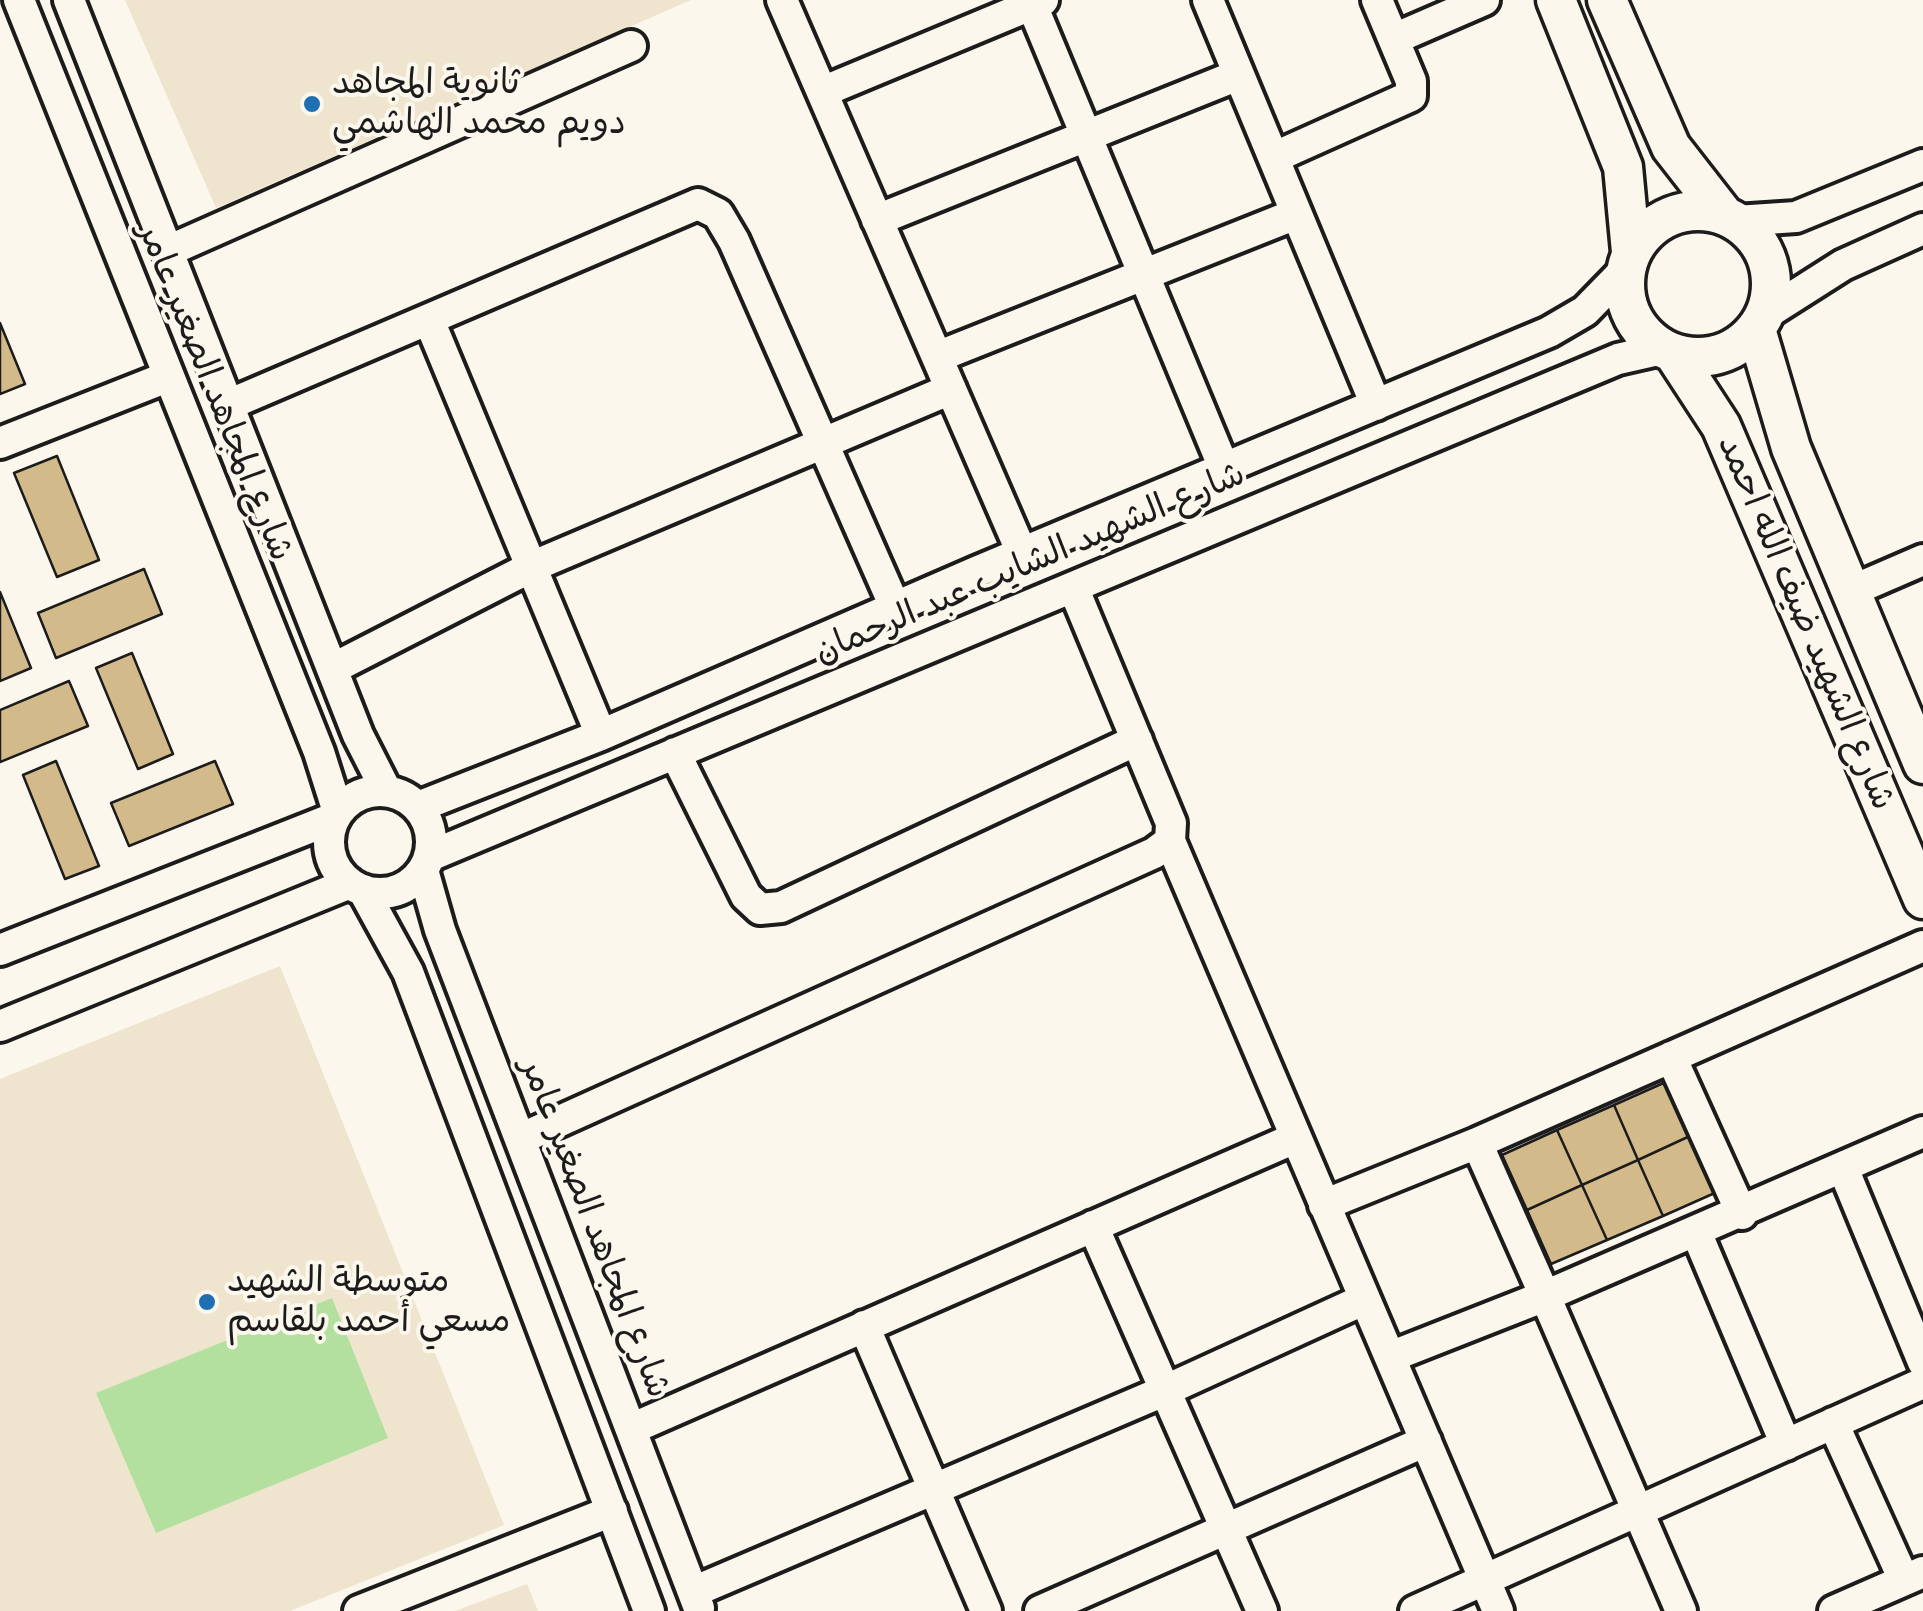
<!DOCTYPE html>
<meta charset="utf-8">
<style>
body{margin:0}
canvas{display:block;background:#fbf7ec}
</style>
<canvas width="1923" height="1611"></canvas>
<script>
const context = document.querySelector('canvas').getContext('2d');
context.lineJoin = 'round';
function fillPath(path, color) {
  context.fillStyle = color;
  context.fill(path, 'evenodd');
}
function strokePath(path, color, width, dash) {
  context.strokeStyle = color;
  context.lineWidth = width;
  context.lineCap = dash ? 'butt' : 'round';
  context.setLineDash(dash || []);
  context.stroke(path);
}
function label(font, color, halo, rows, align = 'center') {
  context.font = font + ' Sriracha,"Playpen Sans Arabic",sans-serif';
  context.lineWidth = 8;
  context.setLineDash([]);
  context.textBaseline = 'middle';
  context.strokeStyle = halo;
  context.fillStyle = color;
  for (const [text, x, y, turn = 0] of rows) {
    context.save();
    context.translate(x, y);
    context.rotate((+turn || 0) * Math.PI / 180);
    context.textAlign = isNaN(turn) ? turn : align;
    if (halo) context.strokeText(text, 0, 0);
    context.fillText(text, 0, 0);
    context.restore();
  }
}
const built = new Path2D(`
 M125,0H691L216,208Z
 M280,966L504,1525L290,1611H0V1079Z
 M527,1584L538,1611H455Z`);
const green = new Path2D(`
 M332,1298L388,1438L156,1533L96,1393Z`);
const building = new Path2D(`
 M0,323L25,384L0,394Z
 M57,456L99,560L57,577L14,473Z
 M144,569L162,614L56,658L38,613Z
 M0,592L31,668L0,681Z
 M132,653L173,754L138,769L96,668Z
 M69,681L88,726L0,762V710Z
 M56,761L99,866L65,879L23,775Z
 M215,761L233,804L129,846L111,803Z
 M1668,1081L1692,1135L1638,1160L1614,1105Z
 M1614,1105L1638,1160L1582,1185L1557,1130Z
 M1557,1130L1582,1185L1527,1210L1502,1155Z
 M1692,1135L1717,1192L1663,1216L1638,1160Z
 M1638,1160L1663,1216L1607,1240L1582,1185Z
 M1582,1185L1607,1240L1551,1264L1527,1210Z`);
const minor = new Path2D(`
 M19,0L319,752L338,812
 M69,0L358,735L386,790
 M782,0L1022,553
 M1208,0L1376,405
 M1032,5L1224,468
 M1394,39L1484,0
 M822,92L1043,0
 M1275,157L1411,96V81L1377,0
 M877,220L1238,75
 M1736,221L1796,217L1923,165
 M168,251L631,46
 M1766,314L1843,265L1923,229
 M429,320L601,735
 M937,357L1296,214
 M228,405L698,204L718,214L734,241L895,607
 M0,443L167,377
 M1849,592L1923,560
 M332,669L531,567L951,389
 M675,753L746,896L760,909L781,907L1137,740
 M329 842a51 51 0 1 1 102 0a51 51 0 1 1-102 0Z
 M418,807L601,735L976,572L1549,332L1585,311L1625,270
 M1170,841L1365,1299
 M430,856L1618,359L1662,349
 M423,870L440,930L699,1608
 M363,890L408,972L649,1611
 M0,950L334,818
 M0,1026L350,883
 M1671,1057L1742,1214
 M520,1139L1154,853L1170,841L1171,823L1073,587
 M1843,1168L1923,1362
 M1324,1205L1477,1143
 M1093,1226L1262,1611
 M1697,1234L1786,1445
 M864,1326L986,1611
 M1390,1357L1545,1296L1477,1143L1923,946
 M1833,1423L1904,1580
 M631,1429L1295,1138
 M693,1592L1164,1391L1365,1299L1498,1611
 M359,1611L612,1511
 M1040,1611L1426,1441
 M1415,1611L1923,1383
 M1681,1611L1545,1296L1923,1132
 M1834,1611L1923,1572`);
const tertiary = new Path2D(`
 M1556,0L1623,167L1631,252
 M1607,0L1671,147L1724,215
 M1625 284a73 73 0 1 1 146 0a73 73 0 1 1-146 0Z
 M1756,329L1791,448L1923,764
 M1674,354L1721,426L1923,899`);
const markers = [
 [312,104,10,"#1f6fb2"],
 [207,1302,10,"#1f6fb2"]
];
const poiNames = [
 ["ثانوية المجاهد",332,84],
 ["دويم محمد الهاشمي",332,124],
 ["متوسطة الشهيد",227,1282],
 ["مسعي أحمد بلقاسم",227,1322]
];
const streetNames = [
 ["شارع المجاهد الصغير عامر",214,392,68],
 ["شارع الشهيد الشايب عبد الرحمان",1030,564,-23],
 ["شارع الشهيد ضيف الله احمد",1805,623,67],
 ["شارع المجاهد الصغير عامر",594,1228,69]
];
fillPath(built, '#efe5cf');
fillPath(green, '#b3e09f');
fillPath(building, '#d3ba8a');
strokePath(building, '#1c1c1c', 2.5);
strokePath(minor, '#1c1c1c', 38);
strokePath(tertiary, '#1c1c1c', 45);
strokePath(minor, '#fbf7ec', 30);
strokePath(tertiary, '#fbf7ec', 38);
for (const [x, y, r, color] of markers) {
  const dot = new Path2D();
  dot.arc(x, y, r, 0, 2 * Math.PI);
  context.fillStyle = color;
  context.fill(dot);
  strokePath(dot, '#fbf7ec', 4);
}
label('35px', '#1c1c1c', '#fbf7ec', poiNames, 'left');
label('35px', '#1c1c1c', '#fbf7ec', streetNames);
</script>
